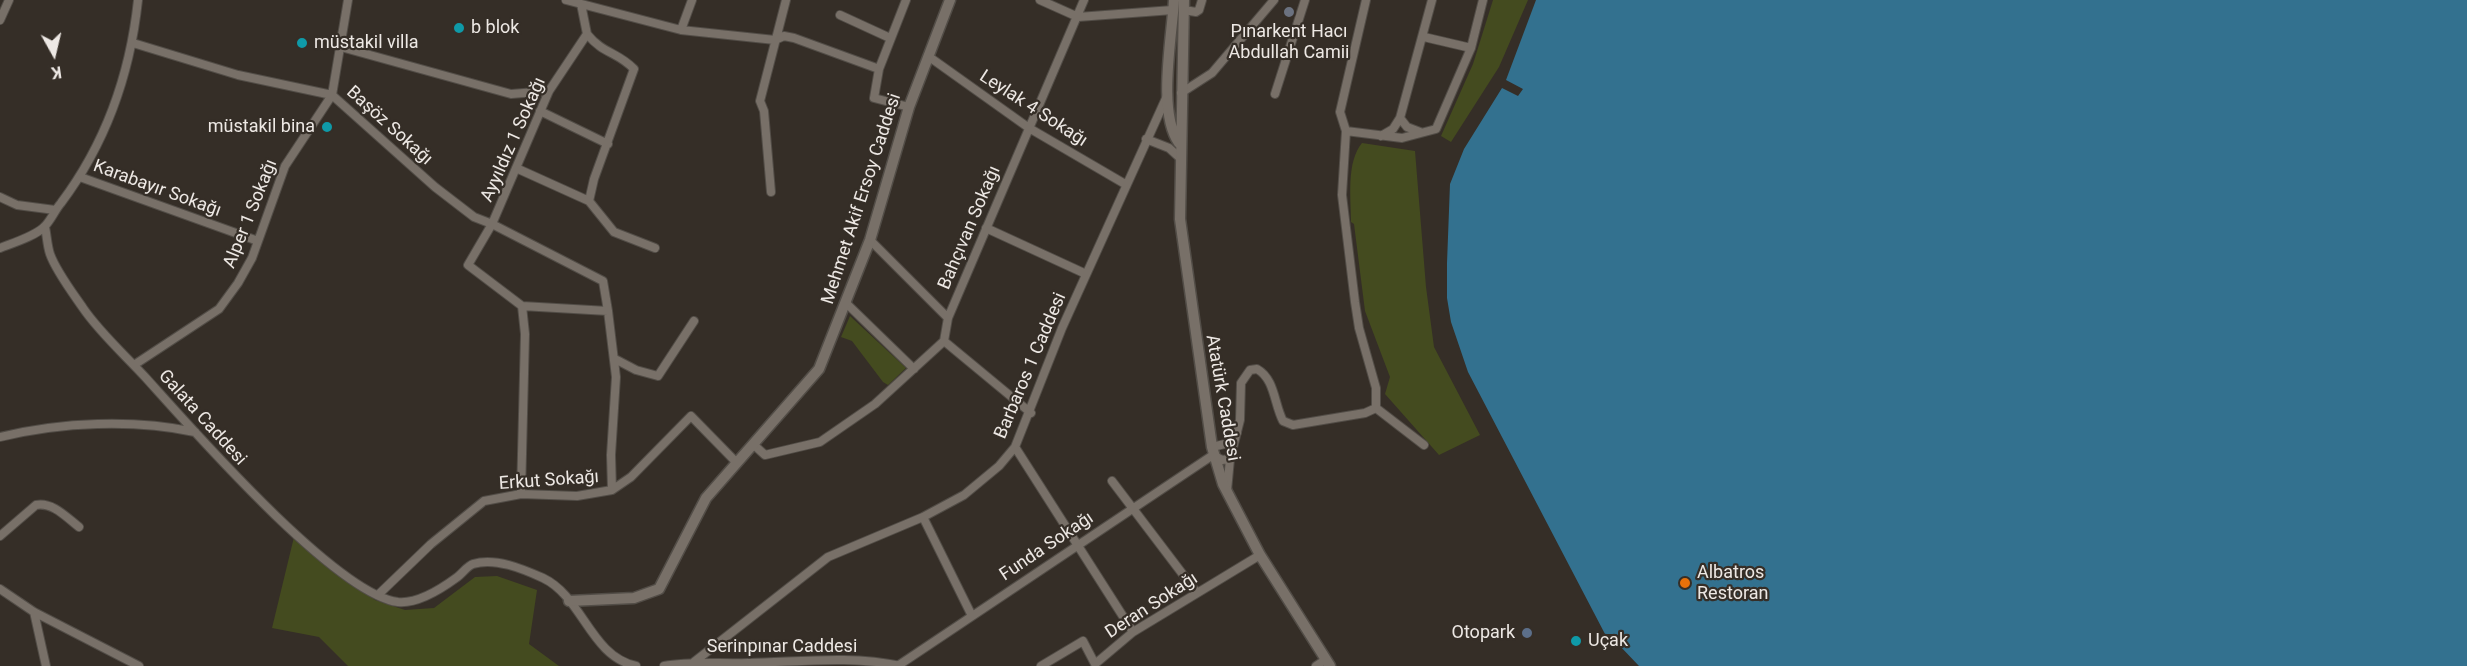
<!DOCTYPE html>
<meta charset="utf-8">
<style>
body{margin:0}
#map{position:relative;width:2467px;height:666px;overflow:hidden;background:#352e27;font-family:Roboto,sans-serif}
canvas{display:block}
.north{position:absolute;left:24px;top:24px;width:60px;height:60px;-webkit-text-stroke:4px #352e27;paint-order:stroke;rotate:172deg;font-size:16px;font-weight:700;line-height:24px;text-align:center;color:#ede8e4}
.north::after{content:'';display:block;margin:auto;width:21px;height:27px;background:#ede8e4;clip-path:polygon(50% 0,100% 100%,50% 72%,0 100%)}
</style>
<div id="map">
<canvas width="2467" height="666"></canvas>
<div class="north">K</div>
</div>
<script>
const context = document.querySelector('canvas').getContext('2d');
context.lineJoin = 'round';
function fillPath(path, color) {
  context.fillStyle = color;
  context.fill(path, 'evenodd');
}
function strokePath(path, color, width, dash) {
  context.strokeStyle = color;
  context.lineWidth = width;
  context.lineCap = dash ? 'butt' : 'round';
  context.setLineDash(dash || []);
  context.stroke(path);
}
function label(font, color, halo, rows, align = 'center') {
  context.font = font + ' Roboto,sans-serif';
  context.lineWidth = 4.5;
  context.setLineDash([]);
  context.textBaseline = 'middle';
  context.strokeStyle = halo;
  context.fillStyle = color;
  for (const [text, x, y, turn = 0] of rows) {
    context.save();
    context.translate(x, y);
    context.rotate((+turn || 0) * Math.PI / 180);
    context.textAlign = isNaN(turn) ? turn : align;
    if (halo) context.strokeText(text, 0, 0);
    context.fillText(text, 0, 0);
    context.restore();
  }
}
const green = new Path2D(`
 M1493,0H1528L1499,67L1451,142L1441,136L1473,64Z
 M1362,143L1415,151L1426,287L1434,347L1480,435L1439,455L1385,394L1390,377L1365,311L1354,224L1351,222C1351,199 1346,162 1362,143Z
 M850,316L906,368L888,385L883,382L852,341L841,337Z
 M294,537L375,600L405,610L434,608L475,577L497,576L537,590L529,644L559,666H348L319,637L272,628Z`);
const water = new Path2D(`
 M1536,0H2467V666H1639L1619,645L1620,639L1616,634H1605L1468,372L1451,322L1447,298V263L1450,184L1464,149L1502,88L1518,96L1523,89L1506,80Z`);
const street = new Path2D(`
 M566,0L681,30L775,40
 M906,0L879,69L874,98L909,107
 M1040,0L1078,17L1173,10
 M1366,0L1340,112L1346,131L1342,195L1355,302L1359,328L1376,388V408
 M1184,10L1196,12L1199,10L1202,0
 M840,15L890,38
 M0,20L9,0
 M681,30L692,0
 M587,34C603,54 618,52 634,69L594,179L589,201
 M1424,37L1471,48
 M775,40L784,36L794,38L879,69
 M133,43L238,75L332,95L435,187L474,217L492,224L603,281L608,311L522,306L468,265L492,224L549,91L587,34L581,4
 M341,47L511,94L549,91
 M928,56L1029,128L1125,184
 M1181,93L1212,73L1274,0
 M1275,94L1305,0
 M540,111L608,144
 M1400,118L1407,127L1420,132
 M1346,131L1402,138L1436,129L1471,48L1483,0
 M1381,136L1393,129L1400,118L1432,0
 M1146,139L1169,148L1180,158
 M516,168L589,201L614,232L655,248
 M80,177L258,241
 M771,192L764,111L760,101L786,0
 M0,197L17,205L55,210
 M45,227C47,236 47,245 50,254C56,271 72,292 83,308C100,333 126,356 146,378C192,429 336,594 398,602C418,604 441,589 456,578C462,574 467,566 473,564C495,557 523,569 543,578C583,597 590,656 636,666
 M986,228L1086,274
 M870,240L948,318
 M0,248C13,243 36,236 45,226C51,220 55,210 61,203C106,143 130,75 138,0
 M846,303L914,369
 M608,311L616,377L611,455L612,490
 M944,341L948,318L1084,0
 M944,341L1031,413
 M615,359L636,370L658,376L694,321
 M134,365L219,309L238,283L252,258L285,166L332,95L348,0
 M1376,408L1424,445
 M0,437C62,422 133,419 195,432
 M754,445L765,455L820,442L875,404L944,341
 M1015,447L1133,632
 M1212,447L1229,443L1237,433
 M1112,481L1197,593
 M1227,491L1230,459L1240,420L1241,383L1250,370L1257,369C1275,379 1274,404 1283,421L1293,425L1365,413L1376,408
 M521,494L525,334L522,306
 M923,517L972,616
 M0,536L36,505C53,502 66,517 79,527
 M0,589L34,612L139,666
 M379,594L431,544L484,501L521,494L577,496L612,490L631,477L691,416L737,463
 M34,612L46,666
 M694,662L828,557L923,517L964,495L999,466L1015,447L1062,328L1167,96
 M899,665L1213,455L1222,460L1230,459
 M664,666C692,661 719,664 748,663C799,662 850,655 901,666
 M1041,666L1083,641L1095,664L1133,632L1260,555
 M1316,666L1325,660`);
const secondary = new Path2D(`
 M1174,0C1172,38 1157,112 1179,143
 M1184,0L1180,219L1212,447L1223,484L1260,555L1330,666
 M569,601L634,598L659,589L706,498L819,369L870,240L909,107L950,0`);
const markers = [
 [1289,12,6,"#6b7280"],
 [459,28,6,"#0f9aa8"],
 [302,43,6,"#0f9aa8"],
 [327,127,6,"#0f9aa8"],
 [1685,583,6,"#e8710a"],
 [1527,633,6,"#5c6f8a"],
 [1576,641,6,"#0f9aa8"]
];
const poiNames = [
 ["b blok",471,28],
 ["Pınarkent Hacı",1289,32,"center"],
 ["Abdullah Camii",1289,53,"center"],
 ["müstakil villa",314,43],
 ["müstakil bina",315,127,"right"],
 ["Albatros",1697,573],
 ["Restoran",1697,594],
 ["Otopark",1515,633,"right"],
 ["Uçak",1588,641]
];
const streetNames = [
 ["Leylak 4 Sokağı",1033,109,33],
 ["Başöz Sokağı",389,126,42],
 ["Ayyıldız 1 Sokağı",514,140,-66],
 ["Karabayır Sokağı",157,189,20],
 ["Mehmet Akif Ersoy Caddesi",862,199,-72],
 ["Alper 1 Sokağı",251,214,-68],
 ["Bahçıvan Sokağı",970,228,-67],
 ["Barbaros 1 Caddesi",1031,366,-67],
 ["Atatürk Caddesi",1222,398,80],
 ["Galata Caddesi",202,418,48],
 ["Erkut Sokağı",549,481,-4],
 ["Funda Sokağı",1047,547,-34],
 ["Deran Sokağı",1152,606,-33],
 ["Serinpınar Caddesi",782,647]
];
fillPath(green, '#444b1f');
fillPath(water, '#33718f');
strokePath(street, '#524d47', 10);
strokePath(secondary, '#524d47', 13);
strokePath(street, '#787068', 8);
strokePath(secondary, '#787068', 10);
for (const [x, y, r, color] of markers) {
  const dot = new Path2D();
  dot.arc(x, y, r, 0, 2 * Math.PI);
  context.fillStyle = color;
  context.fill(dot);
  strokePath(dot, '#352e27', 2);
}
label('18px', '#ede8e4', '#352e27', poiNames, 'left');
label('18px', '#ede8e4', '#352e27', streetNames);
</script>
